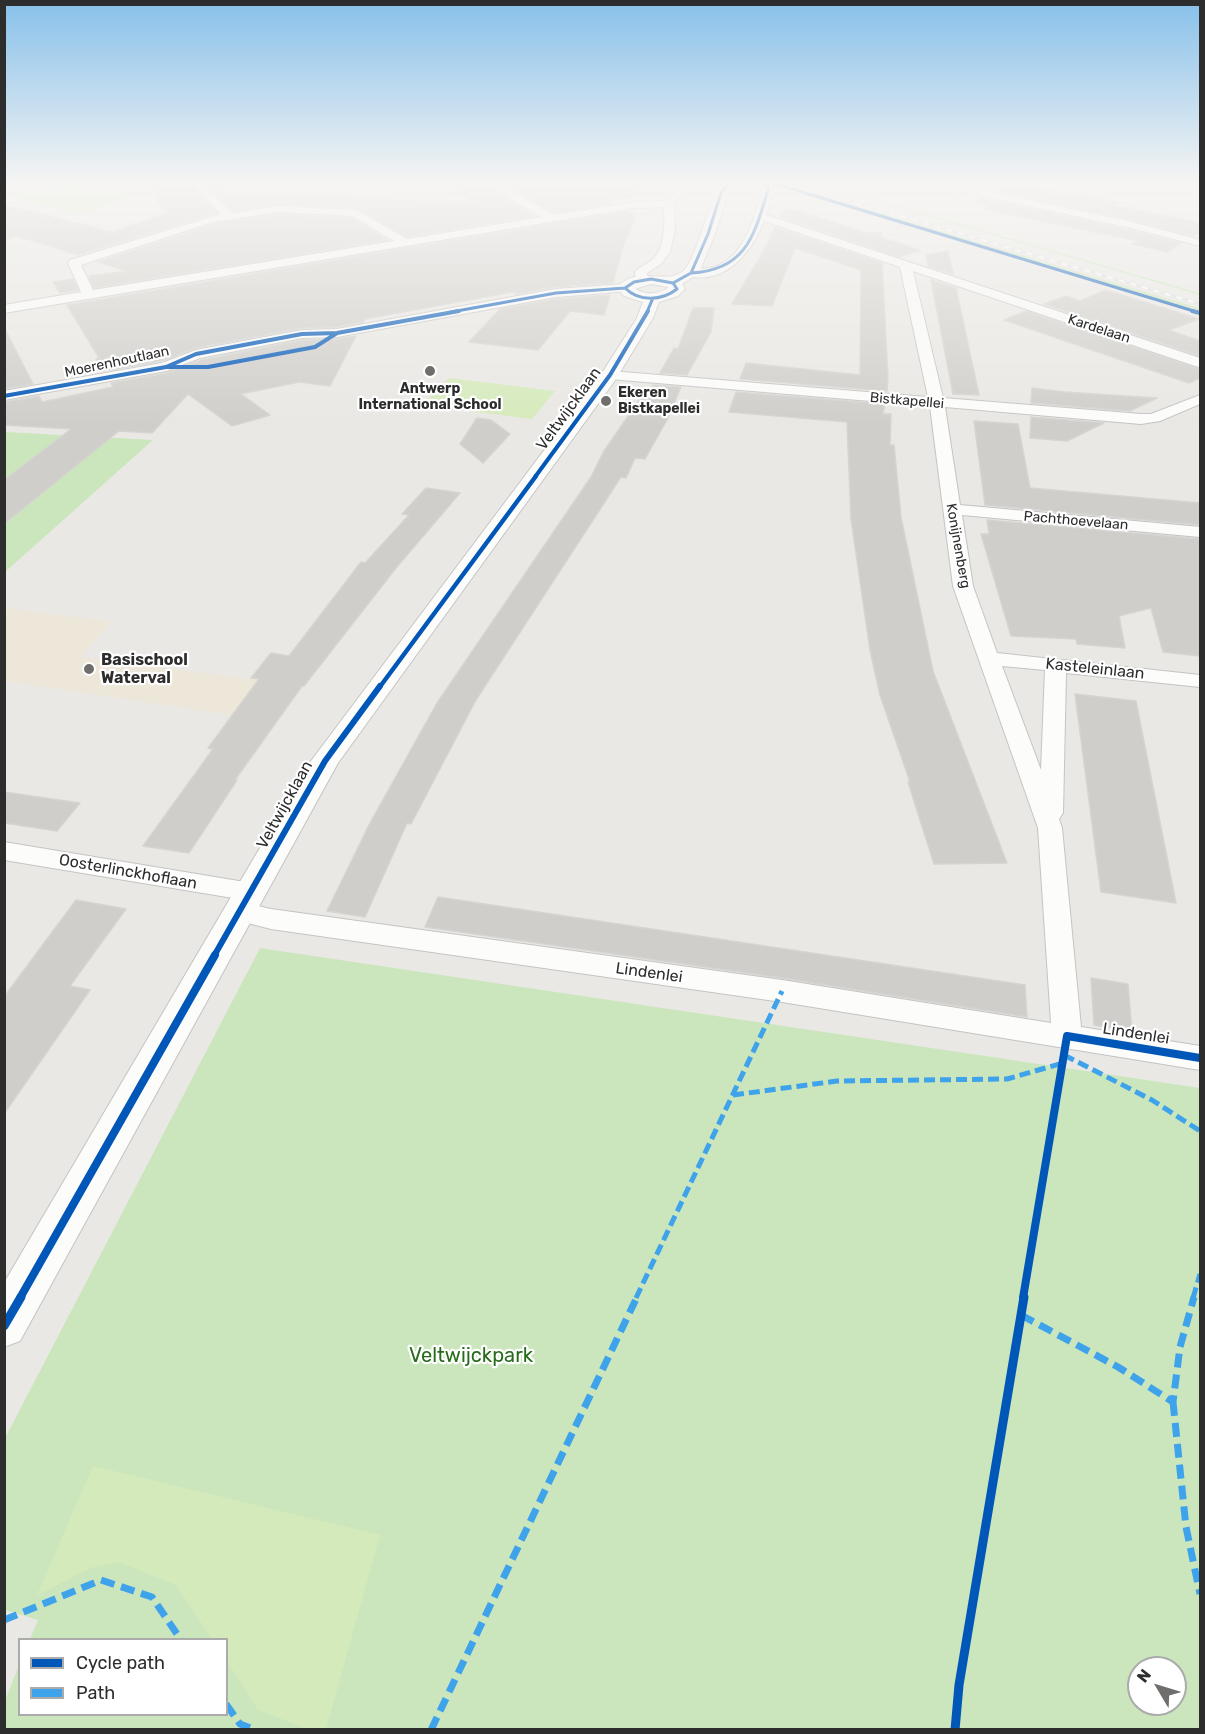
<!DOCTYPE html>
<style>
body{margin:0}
#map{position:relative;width:1205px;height:1734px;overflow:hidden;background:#eae8e4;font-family:Rubik,sans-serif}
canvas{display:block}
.frame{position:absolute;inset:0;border:6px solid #2d2d2d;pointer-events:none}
.legend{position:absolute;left:18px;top:1638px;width:210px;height:78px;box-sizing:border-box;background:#fff;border:2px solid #ababab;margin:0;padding:8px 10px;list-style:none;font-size:18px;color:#2d2d2d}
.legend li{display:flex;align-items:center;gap:12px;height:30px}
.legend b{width:30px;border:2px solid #ababab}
.north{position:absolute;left:1127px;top:1656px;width:60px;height:60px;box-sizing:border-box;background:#fff;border:2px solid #ababab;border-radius:50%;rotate:308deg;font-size:16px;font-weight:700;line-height:24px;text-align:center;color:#2d2d2d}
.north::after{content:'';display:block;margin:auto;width:21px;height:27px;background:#6f6e6d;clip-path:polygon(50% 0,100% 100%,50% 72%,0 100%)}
</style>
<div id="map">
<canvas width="1205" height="1734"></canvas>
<div class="frame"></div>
<ul class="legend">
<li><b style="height:8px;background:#0057b8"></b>Cycle path</li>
<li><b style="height:8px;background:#3ea3eb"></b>Path</li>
</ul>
<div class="north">N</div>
</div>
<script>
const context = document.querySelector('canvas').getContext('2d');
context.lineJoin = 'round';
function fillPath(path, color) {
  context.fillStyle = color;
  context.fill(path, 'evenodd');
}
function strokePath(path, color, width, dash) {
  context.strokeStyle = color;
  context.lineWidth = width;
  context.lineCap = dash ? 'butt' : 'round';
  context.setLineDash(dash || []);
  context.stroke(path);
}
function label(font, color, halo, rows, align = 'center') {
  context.font = font + ' Rubik,sans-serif';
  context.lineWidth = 4.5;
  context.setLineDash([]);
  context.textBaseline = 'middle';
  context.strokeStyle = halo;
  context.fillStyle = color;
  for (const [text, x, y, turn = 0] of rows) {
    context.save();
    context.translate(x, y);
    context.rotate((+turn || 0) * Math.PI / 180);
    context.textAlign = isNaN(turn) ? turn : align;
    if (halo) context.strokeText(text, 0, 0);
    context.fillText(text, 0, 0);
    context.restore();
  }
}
const education = new Path2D(`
 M4,608L112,622L80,657L304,686L277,722L5,681Z`);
const green = new Path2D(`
 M776,182L1200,308V312L793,190Z
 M854,195H859L1200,293V295Z
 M5,432L153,440L5,572Z
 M260,948L1200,1088V1729H5V1701L19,1665L20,1714H226V1640L30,1639L38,1620L5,1610L4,1440ZM1139,1668H1175V1704H1139Z`);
const pitch = new Path2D(`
 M69,182L130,197L75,214L13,197Z
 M449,378L555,391L532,419L422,405Z
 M93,1466L380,1535L326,1729H308L258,1710L227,1661L226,1640L212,1639L176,1585L119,1562L90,1568L37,1595Z`);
const building = new Path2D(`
 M149,182H188L217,213L78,255L16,236L4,240V205L112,232L169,213L154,199L159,198L148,187H153Z
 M204,182H236L222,192L474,202L443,182H480L535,216L407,237L356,208L278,204L233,211Z
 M500,182H638L639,196L607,201L612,203L554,213Z
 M1009,182L1119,202L1114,205L1200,223V232L1193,236L1132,220L995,190Z
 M982,198L1130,230L1181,243L1167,252L1132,244L1138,241L984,209L990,206L973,203Z
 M792,209L867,233L881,232V237L920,250L899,257L780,217L782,211Z
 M628,211L636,216L623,247L613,283L556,287L515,294L518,291L365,319L363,322L337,327L302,328L196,348L161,361L104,371L96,359L99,358L67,305Z
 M278,214L352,218L388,240L94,288L89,276L127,271L98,262L214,224Z
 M775,227L882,263L888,378L887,391L740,379L746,363L860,375L861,270L795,248L772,306L732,304L766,247Z
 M948,251L953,274L928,266L926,255Z
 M73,279L78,290L60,293L53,282Z
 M931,280L956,288L979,395L953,394Z
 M1106,290L1199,319L1169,330L1200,341V356L1044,304L1066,296L1080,301Z
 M610,295L604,315L570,311L538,350L469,342L500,309L556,299Z
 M693,308H714L711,332L687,375L660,373L674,348L678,349Z
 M1026,311L1200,369V378L1189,383L1004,320Z
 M4,327L33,384L4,389Z
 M356,336L330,386L299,382L241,394L270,415L232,426L188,394L152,433L119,431L4,524V480L71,429L4,425V402L39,396L42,402L113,387L111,383L166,373L201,360L302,340L337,339Z
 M653,385L681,387L668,418L645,459L635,458L626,478L621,477L476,700L411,824L407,823L365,917L327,911L370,823L437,703L591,477L604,451L644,393H649Z
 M1032,388L1064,392L1157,398L1130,411L1031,403Z
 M736,392L885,404L883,414H891L890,445H894L901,517L933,671L1007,863L934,864L908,782H910L880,695L870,650L851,519L847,422L729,412Z
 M1031,417L1104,423L1067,441L1030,438Z
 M477,418L491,420L510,434L483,463L460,444Z
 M974,421L1018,424L1030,488L1200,503V525L985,505Z
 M426,488L460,493L396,568L304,686H302L235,780H237L189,853L143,846L213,749L208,748L259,679L251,678L271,653L289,656L361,562L365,563L409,515L402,514Z
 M987,520L1200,539V656L1163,652L1151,608L1119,616L1125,648L1077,644L1076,639L1011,636L981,534H989Z
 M1075,694L1136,701L1176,903L1101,892Z
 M4,792L80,803L57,831L4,823Z
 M438,897L1025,985L1027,1017L782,978L425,927Z
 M76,900L126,909L70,986L90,990L4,1114V997Z
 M1091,978L1128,984L1132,1032L1094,1025Z`);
const minor = new Path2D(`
 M190,182H201L232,213L278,206L356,210L407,239L542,217L482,182H495L554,215L634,202L666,201L680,182H690L674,204L675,231L670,252L661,264L647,273L648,280L642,284L636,280L635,272C640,266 648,264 654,258C665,246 665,223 664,207L634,208L4,313V305L81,292L68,263L70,260L221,214ZM278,212L353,216L394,241L93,290L81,265L213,222Z
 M755,182H768L773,190L766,215L1200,358V367L1195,366L913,271L943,398L1141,414H1151L1200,395V404L1160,421L1141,424L945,407L960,505L1200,527V537L962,515L973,586L997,653L1200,675V687L1066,673L1063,813L1059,819L1062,828L1081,1027L1200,1046V1070L782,1002L271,929L232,919L228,912L232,905L241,902L271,909L782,980L1051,1023L1038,828L953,586L930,406L610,379L603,375L610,371L928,397L900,267L764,221C751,253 726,285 687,276L685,273L687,270C697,268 709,270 719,265C747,252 754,216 763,190ZM1002,666L1045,670L1041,770Z
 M925,182H945L1132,222L1200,240V246L1131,228L930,185Z
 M625,284L631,288L629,291L556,297L337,337L302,338L200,358L166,371L4,400V391L162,363L196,350L302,330L337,329L556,289Z
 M4,842L251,883L260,885L264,892L260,899L251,901L4,860Z`);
const tertiary = new Path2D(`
 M722,182H735L728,193L715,234L699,273L682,284L685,289L678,296L659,302L653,318L616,379L338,763L20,1341L4,1347V1283L311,761L602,373L637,318L643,302L624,296L617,288C636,264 663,285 682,272C697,261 708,201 722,182ZM651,284L668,287V288C657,295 646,295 635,289Z`);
const rail = new Path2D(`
 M785,182L1200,304`);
const quietFar1 = new Path2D(`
 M1064,1055L1152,1100L1200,1131
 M733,1095L837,1081L1007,1079L1063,1063
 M636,1298L782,991
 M1193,1298L1200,1274`);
const quiet = new Path2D(`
 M1021,1315L1118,1367L1173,1402L1180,1347L1194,1297
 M1173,1402L1186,1527L1200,1594
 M4,1620L101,1580L152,1597L181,1640
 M226,1704L240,1724L256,1730
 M431,1730L637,1297`);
const cyclewayFar5 = new Path2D(`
 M769,182L1197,312
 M691,273C746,270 754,236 768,190L767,186L760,182
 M651,279L673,283L677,289C662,301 639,302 625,288L634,282Z
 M673,283L691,273L708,234L721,193L729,182
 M451,312L556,293L625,288
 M647,312L653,298`);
const cyclewayFar4 = new Path2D(`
 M1192,311L1200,313
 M166,367L196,354L302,334L337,333L459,311
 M4,396L166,367H208L315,347L337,333
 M535,477L610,375L648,311`);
const cyclewayFar3 = new Path2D(`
 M379,688L536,476`);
const cyclewayFar2 = new Path2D(`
 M214,956L325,761L380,686`);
const cyclewayFar1 = new Path2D(`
 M20,1298L215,955
 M1023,1298L1067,1036L1200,1058`);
const cycleway = new Path2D(`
 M4,1326L21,1297
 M955,1730L959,1685L1024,1297`);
const markers = [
 [430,371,6,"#6f6e6d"],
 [606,401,6,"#6f6e6d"],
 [89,669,6,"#6f6e6d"]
];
const farStreetnames = [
 ["Kardelaan",1099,329,18],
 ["Moerenhoutlaan",117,362,-12],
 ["Bistkapellei",907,401,5],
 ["Pachthoevelaan",1076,521,5],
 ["Konijnenberg",958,546,80]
];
const farPoinames = [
 ["Antwerp",430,389],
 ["International School",430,405],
 ["Ekeren",618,393,"left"],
 ["Bistkapellei",618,409,"left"]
];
const streetNames = [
 ["Veltwijcklaan",569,409,-54],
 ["Kasteleinlaan",1095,669,6],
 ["Veltwijcklaan",285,805,-61],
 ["Oosterlinckhoflaan",128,872,10],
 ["Lindenlei",649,973,8],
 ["Lindenlei",1136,1034,9]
];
const poiNames = [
 ["Basischool",101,660],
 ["Waterval",101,678]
];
const nearParknames = [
 ["Veltwijckpark",471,1356]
];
fillPath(education, '#ede7d9');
fillPath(green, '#cbe6bd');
fillPath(pitch, '#d5eabb');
fillPath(building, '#cfceca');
strokePath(building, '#d5d4d0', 1.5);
strokePath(minor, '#c4c4c4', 2);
strokePath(tertiary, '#c4c4c4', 2);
fillPath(minor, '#fcfcfb');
fillPath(tertiary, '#fcfcfb');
strokePath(rail, '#dfdfe0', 3);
strokePath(rail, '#fff', 2, [6]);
strokePath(quietFar1, '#3ea3eb', 5, [11, 5]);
strokePath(quiet, '#3ea3eb', 7, [14, 7]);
strokePath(cyclewayFar5, '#0057b8', 3);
strokePath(cyclewayFar4, '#0057b8', 4);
strokePath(cyclewayFar3, '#0057b8', 4.5);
strokePath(cyclewayFar2, '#0057b8', 6);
strokePath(cyclewayFar1, '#0057b8', 8);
strokePath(cycleway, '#0057b8', 9);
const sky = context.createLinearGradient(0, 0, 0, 425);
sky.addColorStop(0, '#87c0ea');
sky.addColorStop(0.43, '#f6f5f3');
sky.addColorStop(1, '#f6f5f300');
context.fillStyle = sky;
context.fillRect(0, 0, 1205, 425);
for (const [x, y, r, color] of markers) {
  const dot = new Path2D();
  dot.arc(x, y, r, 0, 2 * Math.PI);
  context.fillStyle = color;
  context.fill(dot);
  strokePath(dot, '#fff', 2);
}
label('14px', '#2d2d2d', '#fff', farStreetnames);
label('bold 14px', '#2d2d2d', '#fff', farPoinames);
label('16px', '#2d2d2d', '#fff', streetNames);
label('bold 16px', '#2d2d2d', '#fff', poiNames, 'left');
label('20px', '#276c1b', '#fff', nearParknames);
</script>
